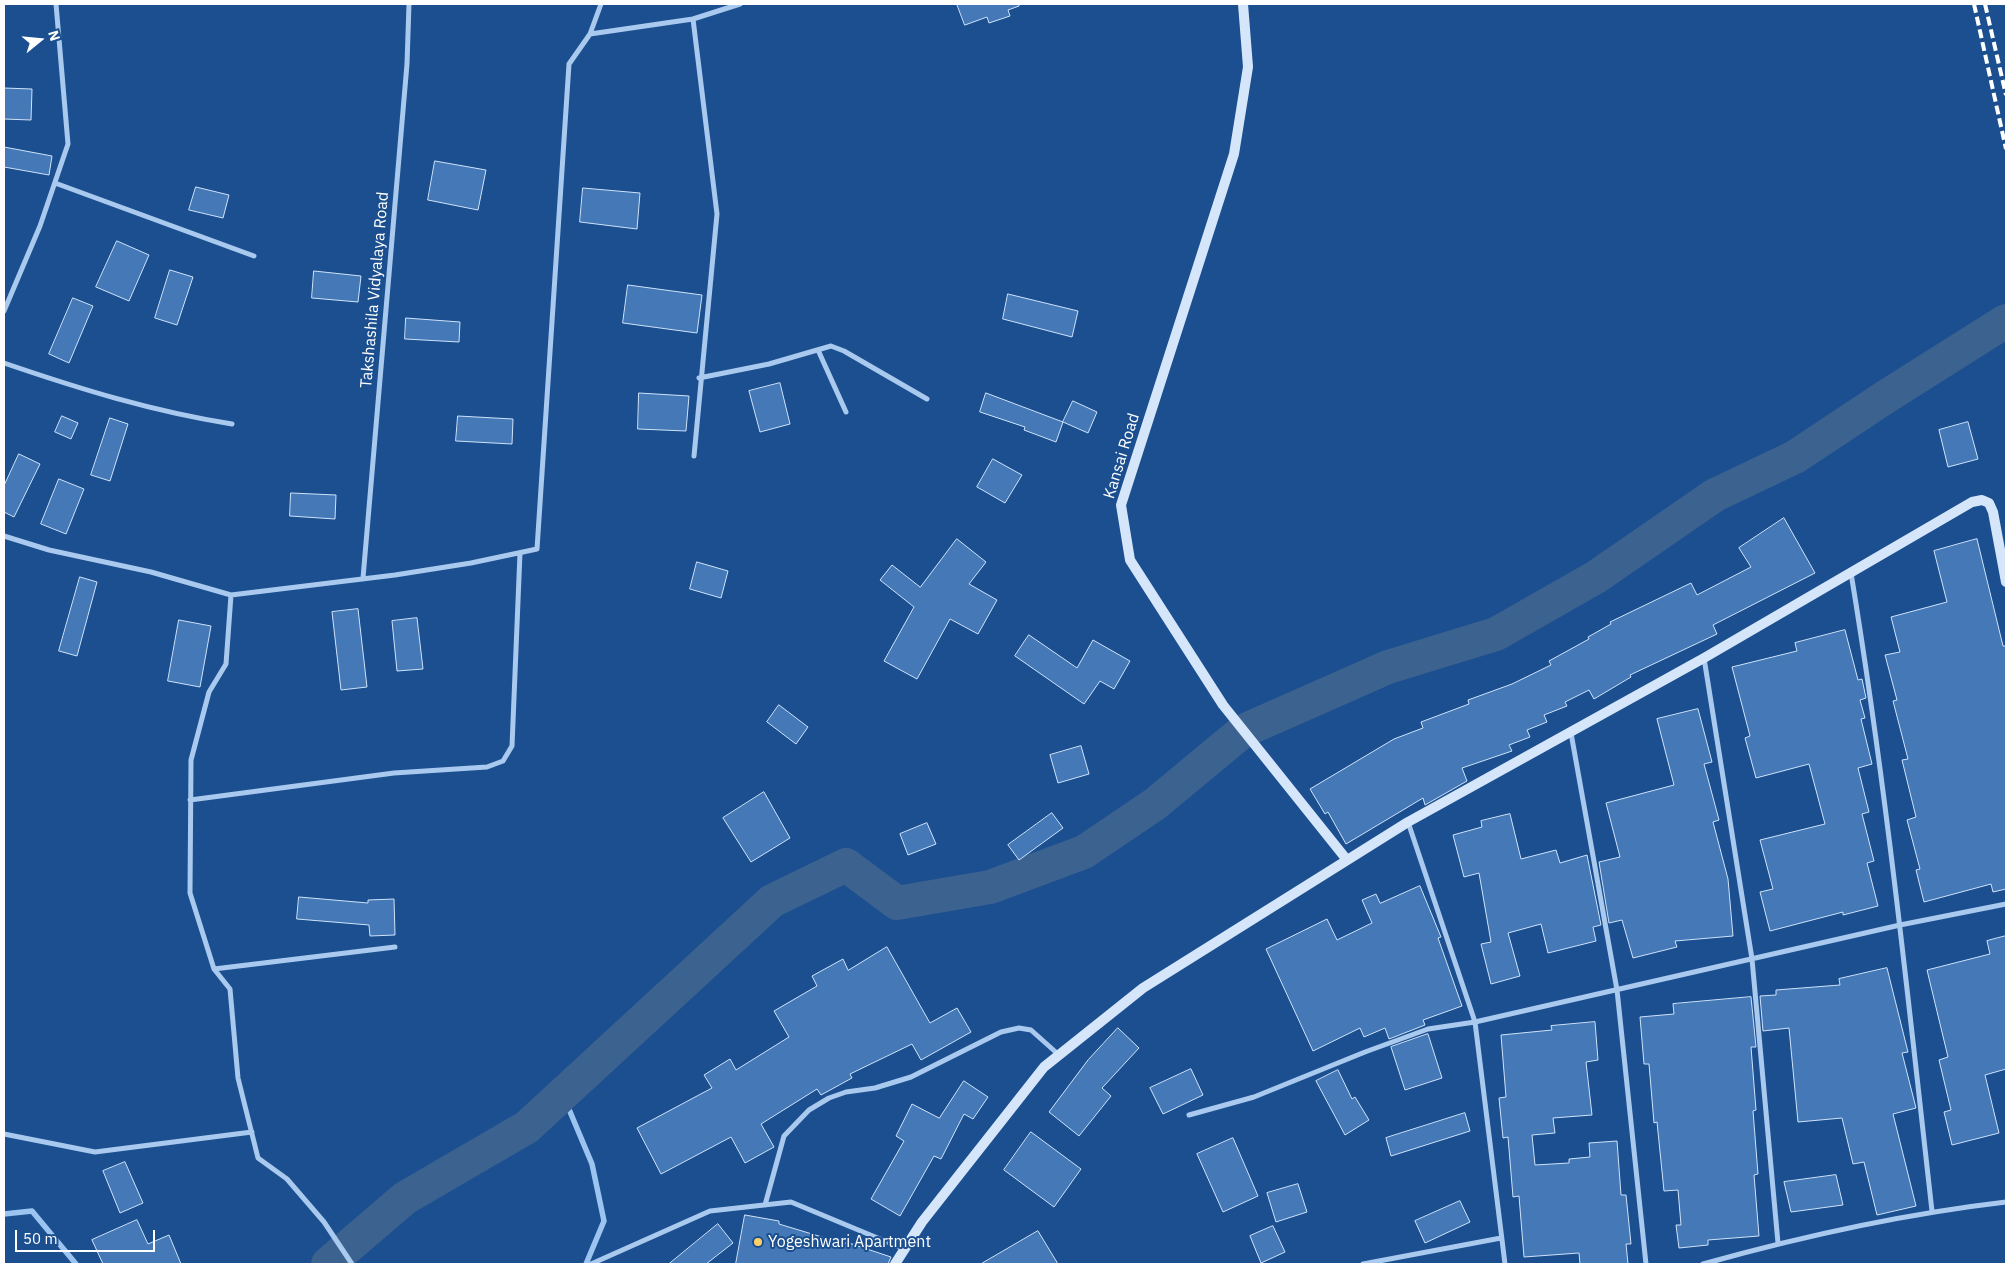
<!DOCTYPE html>
<style>
body{margin:0}
#map{position:relative;width:2010px;height:1268px;overflow:hidden;background:#1b4f8f;font-family:"IBM Plex Sans",sans-serif}
canvas{display:block}
.frame{position:absolute;inset:0;border:5px solid #fff;pointer-events:none}
.north{position:absolute;left:15px;top:15px;width:50px;height:50px;-webkit-text-stroke:4px #1b4f8f;paint-order:stroke;rotate:73deg;font-size:14px;font-weight:700;line-height:20px;text-align:center;color:#fff}
.north::after{content:'';display:block;margin:auto;width:18px;height:22px;background:#fff;clip-path:polygon(50% 0,100% 100%,50% 72%,0 100%)}
.scale{position:absolute;left:15px;top:1230px;width:140px;height:22px;box-sizing:border-box;border:2px solid #fff;border-top:0;padding-left:6px;font-size:15px;line-height:18px;white-space:nowrap;color:#fff;-webkit-text-stroke:4px #1b4f8f;paint-order:stroke}
</style>
<div id="map">
<canvas width="2010" height="1268"></canvas>
<div class="frame"></div>
<div class="north">N</div>
<div class="scale">50 m</div>
</div>
<script>
const context = document.querySelector('canvas').getContext('2d');
context.lineJoin = 'round';
function strokePath(path, color, width, dash) {
  context.strokeStyle = color;
  context.lineWidth = width;
  context.lineCap = dash ? 'butt' : 'round';
  context.setLineDash(dash || []);
  context.stroke(path);
}
function fillPath(path, color) {
  context.fillStyle = color;
  context.fill(path, 'evenodd');
}
function label(font, color, halo, rows, align = 'center') {
  context.font = font + ' "IBM Plex Sans",sans-serif';
  context.lineWidth = 4;
  context.setLineDash([]);
  context.textBaseline = 'middle';
  context.strokeStyle = halo;
  context.fillStyle = color;
  for (const [text, x, y, turn = 0] of rows) {
    context.save();
    context.translate(x, y);
    context.rotate((+turn || 0) * Math.PI / 180);
    context.textAlign = isNaN(turn) ? turn : align;
    if (halo) context.strokeText(text, 0, 0);
    context.fillText(text, 0, 0);
    context.restore();
  }
}
const stream = new Path2D(`
 M563,1095L592,1164L604,1221L586,1264
 M4,1214L32,1211L76,1264`);
const river = new Path2D(`
 M328,1264L405,1198L527,1127L772,901L846,865L897,903L990,887L1084,852L1155,804L1243,731L1388,667L1496,634L1596,577L1715,495L1795,457L1887,396L2006,321`);
const building = new Path2D(`
 M957,4H1019V6L1008,10L1010,16L989,23L987,17L965,25Z
 M4,88L32,89L31,120L4,119Z
 M4,147L52,156L49,175L4,167Z
 M435,161L486,170L478,210L428,200Z
 M196,187L229,195L223,218L189,210Z
 M583,188L640,193L637,229L580,222Z
 M117,241L149,255L129,301L96,287Z
 M170,270L193,277L177,325L155,318Z
 M314,271L361,276L358,302L312,298Z
 M628,285L702,295L697,333L623,323Z
 M1008,294L1078,311L1072,337L1003,319Z
 M73,298L93,306L69,363L49,354Z
 M406,318L460,322L459,342L405,339Z
 M780,383L790,424L760,432L749,391Z
 M639,393L689,396L686,431L638,429Z
 M986,393L1063,422L1056,442L1024,430L1025,427L980,412Z
 M1073,401L1097,412L1088,433L1063,422Z
 M62,416L78,423L71,439L55,432Z
 M458,416L513,419L512,444L456,441Z
 M110,418L128,424L110,481L91,475Z
 M1968,422L1978,459L1948,467L1939,430Z
 M19,454L40,464L14,517L4,512V486Z
 M993,459L1022,475L1005,503L977,487Z
 M59,479L84,489L66,534L41,524Z
 M291,493L336,495L335,519L290,516Z
 M1784,518L1815,573L1713,625L1717,634L1630,675L1631,677L1594,699L1589,690L1565,702L1567,706L1544,715L1547,722L1527,730L1530,737L1509,745L1512,751L1462,768L1467,781L1425,805L1423,798L1346,844L1328,812L1325,814L1310,789L1394,739L1423,728L1421,722L1469,704L1468,700L1512,684L1551,665L1549,661L1589,639L1588,637L1611,624L1610,622L1691,583L1697,595L1751,567L1739,548Z
 M957,539L986,562L969,584L997,600L978,634L950,619L917,679L884,661L914,607L880,580L892,565L920,587Z
 M1977,539L2003,646H2006V889L1993,892L1991,884L1924,902L1916,870L1920,869L1907,820L1916,817L1902,760L1908,759L1893,701L1897,700L1885,655L1900,652L1891,617L1947,602L1934,551Z
 M697,562L728,571L721,598L690,589Z
 M80,577L97,582L77,656L59,651Z
 M358,609L367,687L341,690L332,612Z
 M417,618L423,669L397,671L392,621Z
 M179,620L211,626L200,687L168,681Z
 M1845,630L1858,680L1862,679L1866,698L1860,700L1865,718L1861,719L1872,764L1858,768L1869,812L1862,814L1874,861L1867,863L1878,906L1843,915V912L1770,931L1760,892L1773,889L1760,840L1825,824L1809,764L1756,778L1745,738L1750,736L1732,667L1797,651L1795,643Z
 M1029,635L1077,668L1093,640L1130,661L1114,689L1100,681L1084,704L1015,656Z
 M779,705L808,727L796,744L767,722Z
 M1698,709L1712,762L1704,764L1719,820L1713,822L1728,879L1733,936L1675,941L1677,947L1633,958L1622,920L1609,923L1599,862L1620,857L1606,803L1674,785L1657,719Z
 M1081,746L1089,774L1058,783L1050,755Z
 M764,792L790,838L751,862L723,818Z
 M1052,813L1063,828L1019,860L1008,845Z
 M1510,814L1521,859L1556,850L1560,863L1587,855L1601,925L1593,927L1596,941L1548,953L1541,924L1508,933L1520,976L1491,984L1481,944L1491,942L1479,873L1464,877L1453,835L1482,827L1481,821Z
 M927,823L936,844L908,855L900,834Z
 M1420,886L1441,937L1438,938L1462,1006L1423,1020L1425,1025L1389,1039L1385,1028L1364,1037L1360,1028L1313,1051L1266,949L1327,919L1337,940L1372,923L1362,900L1376,894L1380,903Z
 M299,897L368,903V900L394,899L395,935L370,936L369,925L297,919Z
 M2006,936V1069L1985,1075L1999,1133L1952,1145L1944,1112L1951,1110L1939,1060L1948,1057L1927,970L1990,954L1987,941Z
 M887,947L930,1023L957,1008L971,1032L921,1060L912,1044L850,1074L852,1078L821,1095L817,1089L761,1124L774,1147L745,1163L731,1137L661,1174L637,1128L712,1088L704,1075L730,1059L736,1070L789,1037L774,1011L817,986L812,976L843,959L848,970Z
 M1887,968L1908,1052L1902,1053L1916,1108L1893,1114L1916,1206L1877,1215L1864,1162L1853,1164L1842,1118L1798,1122L1789,1028L1763,1031L1760,996L1776,995V990L1840,985L1839,979Z
 M1751,997L1756,1047H1751L1756,1110L1753,1111L1758,1174L1754,1175L1759,1236L1708,1240V1245L1679,1248L1676,1225H1681L1678,1190L1664,1191L1657,1122L1654,1123L1649,1064H1644L1640,1017L1674,1014L1673,1004Z
 M1595,1022L1598,1060L1586,1062L1592,1115L1553,1118L1555,1133L1532,1135L1535,1165L1569,1163V1159L1590,1157L1589,1143L1617,1141L1621,1195H1626L1631,1244H1626L1628,1264H1580L1579,1253L1524,1257L1519,1196L1513,1197L1508,1137L1503,1138L1499,1098L1506,1097L1501,1035L1552,1030L1551,1026Z
 M1118,1028L1139,1048L1102,1088L1111,1096L1079,1136L1049,1112L1088,1060Z
 M1428,1034L1442,1078L1405,1090L1391,1047Z
 M1191,1069L1203,1095L1163,1114L1150,1088Z
 M1338,1070L1352,1099L1355,1097L1369,1120L1345,1135L1316,1081Z
 M964,1081L988,1097L973,1119L964,1114L941,1159L934,1156L900,1216L871,1199L904,1141L896,1136L912,1104L939,1118Z
 M1465,1113L1470,1131L1391,1156L1386,1138Z
 M1031,1132L1081,1169L1054,1207L1004,1170Z
 M1233,1138L1258,1196L1223,1212L1197,1154Z
 M125,1162L143,1203L120,1213L103,1171Z
 M1836,1175L1843,1205L1791,1212L1784,1182Z
 M1298,1184L1307,1212L1276,1222L1267,1193Z
 M1460,1201L1470,1222L1425,1243L1415,1221Z
 M745,1215L779,1221V1224L845,1244L846,1242L891,1257L888,1264H736Z
 M137,1220L148,1244L169,1235L181,1264H103L92,1240Z
 M718,1224L733,1243L706,1264H669Z
 M1273,1226L1285,1252L1261,1263L1250,1236Z
 M1038,1231L1058,1264H981Z`);
const street = new Path2D(`
 M693,19L717,214L694,456
 M590,34L693,19L740,4
 M55,183L254,256
 M4,311L40,226L68,144L56,4
 M818,350L846,412
 M4,363C80,389 151,411 232,424
 M699,378L769,364L831,346L844,351L927,399
 M4,536L49,550L151,572L231,595L395,575L471,563L537,549L569,64L590,34L601,4
 M1851,573C1886,785 1908,998 1932,1211
 M363,578L407,64L409,4
 M231,595L226,664L209,692L191,760L190,893L214,969L230,989L238,1078L258,1158L287,1179L324,1222L352,1264
 M1704,658L1752,959L1778,1243
 M1571,733L1617,990L1646,1264
 M190,800L394,773L487,767L503,761L512,746L520,553
 M1408,822L1475,1022L1505,1264
 M214,969L395,947
 M1189,1115L1254,1097L1365,1052L1428,1029L1475,1022L1900,925L2006,904
 M4,1134L95,1152L252,1132
 M765,1205L784,1136L809,1110L829,1098L846,1092L875,1088L911,1077L1001,1032L1019,1028L1031,1030L1059,1055
 M591,1264L710,1211L791,1202L904,1249
 M1363,1264L1501,1238
 M1703,1264C1803,1236 1903,1214 2006,1202`);
const secondary = new Path2D(`
 M1243,4L1248,67L1234,154L1121,505L1130,560L1223,705L1347,860
 M895,1264L922,1222L1044,1067L1143,988L1408,822L1704,658L1972,502L1982,500L1989,503L1993,512L2006,582`);
const rail = new Path2D(`
 M1974,4L2006,149
 M1985,4L2006,95`);
const markers = [
 [758,1242,5,"#ffd166"]
];
const streetNames = [
 ["Takshashila Vidyalaya Road",375,290,-85],
 ["Kansai Road",1122,456,-73]
];
const poiNames = [
 ["Yogeshwari Apartment",768,1242]
];
strokePath(stream, '#9cc4f0', 5.5);
strokePath(river, '#3c6290', 34);
fillPath(building, '#4478b7');
strokePath(building, '#cfe3fa', 1);
strokePath(street, '#a9c9ee', 5);
strokePath(secondary, '#d6e6fa', 10);
strokePath(rail, '#fff', 4, [9, 4]);
for (const [x, y, r, color] of markers) {
  const dot = new Path2D();
  dot.arc(x, y, r, 0, 2 * Math.PI);
  context.fillStyle = color;
  context.fill(dot);
  strokePath(dot, '#1b4f8f', 2);
}
label('16px', '#fff', '#1b4f8f', streetNames);
label('16px', '#fff', '#1b4f8f', poiNames, 'left');
</script>
